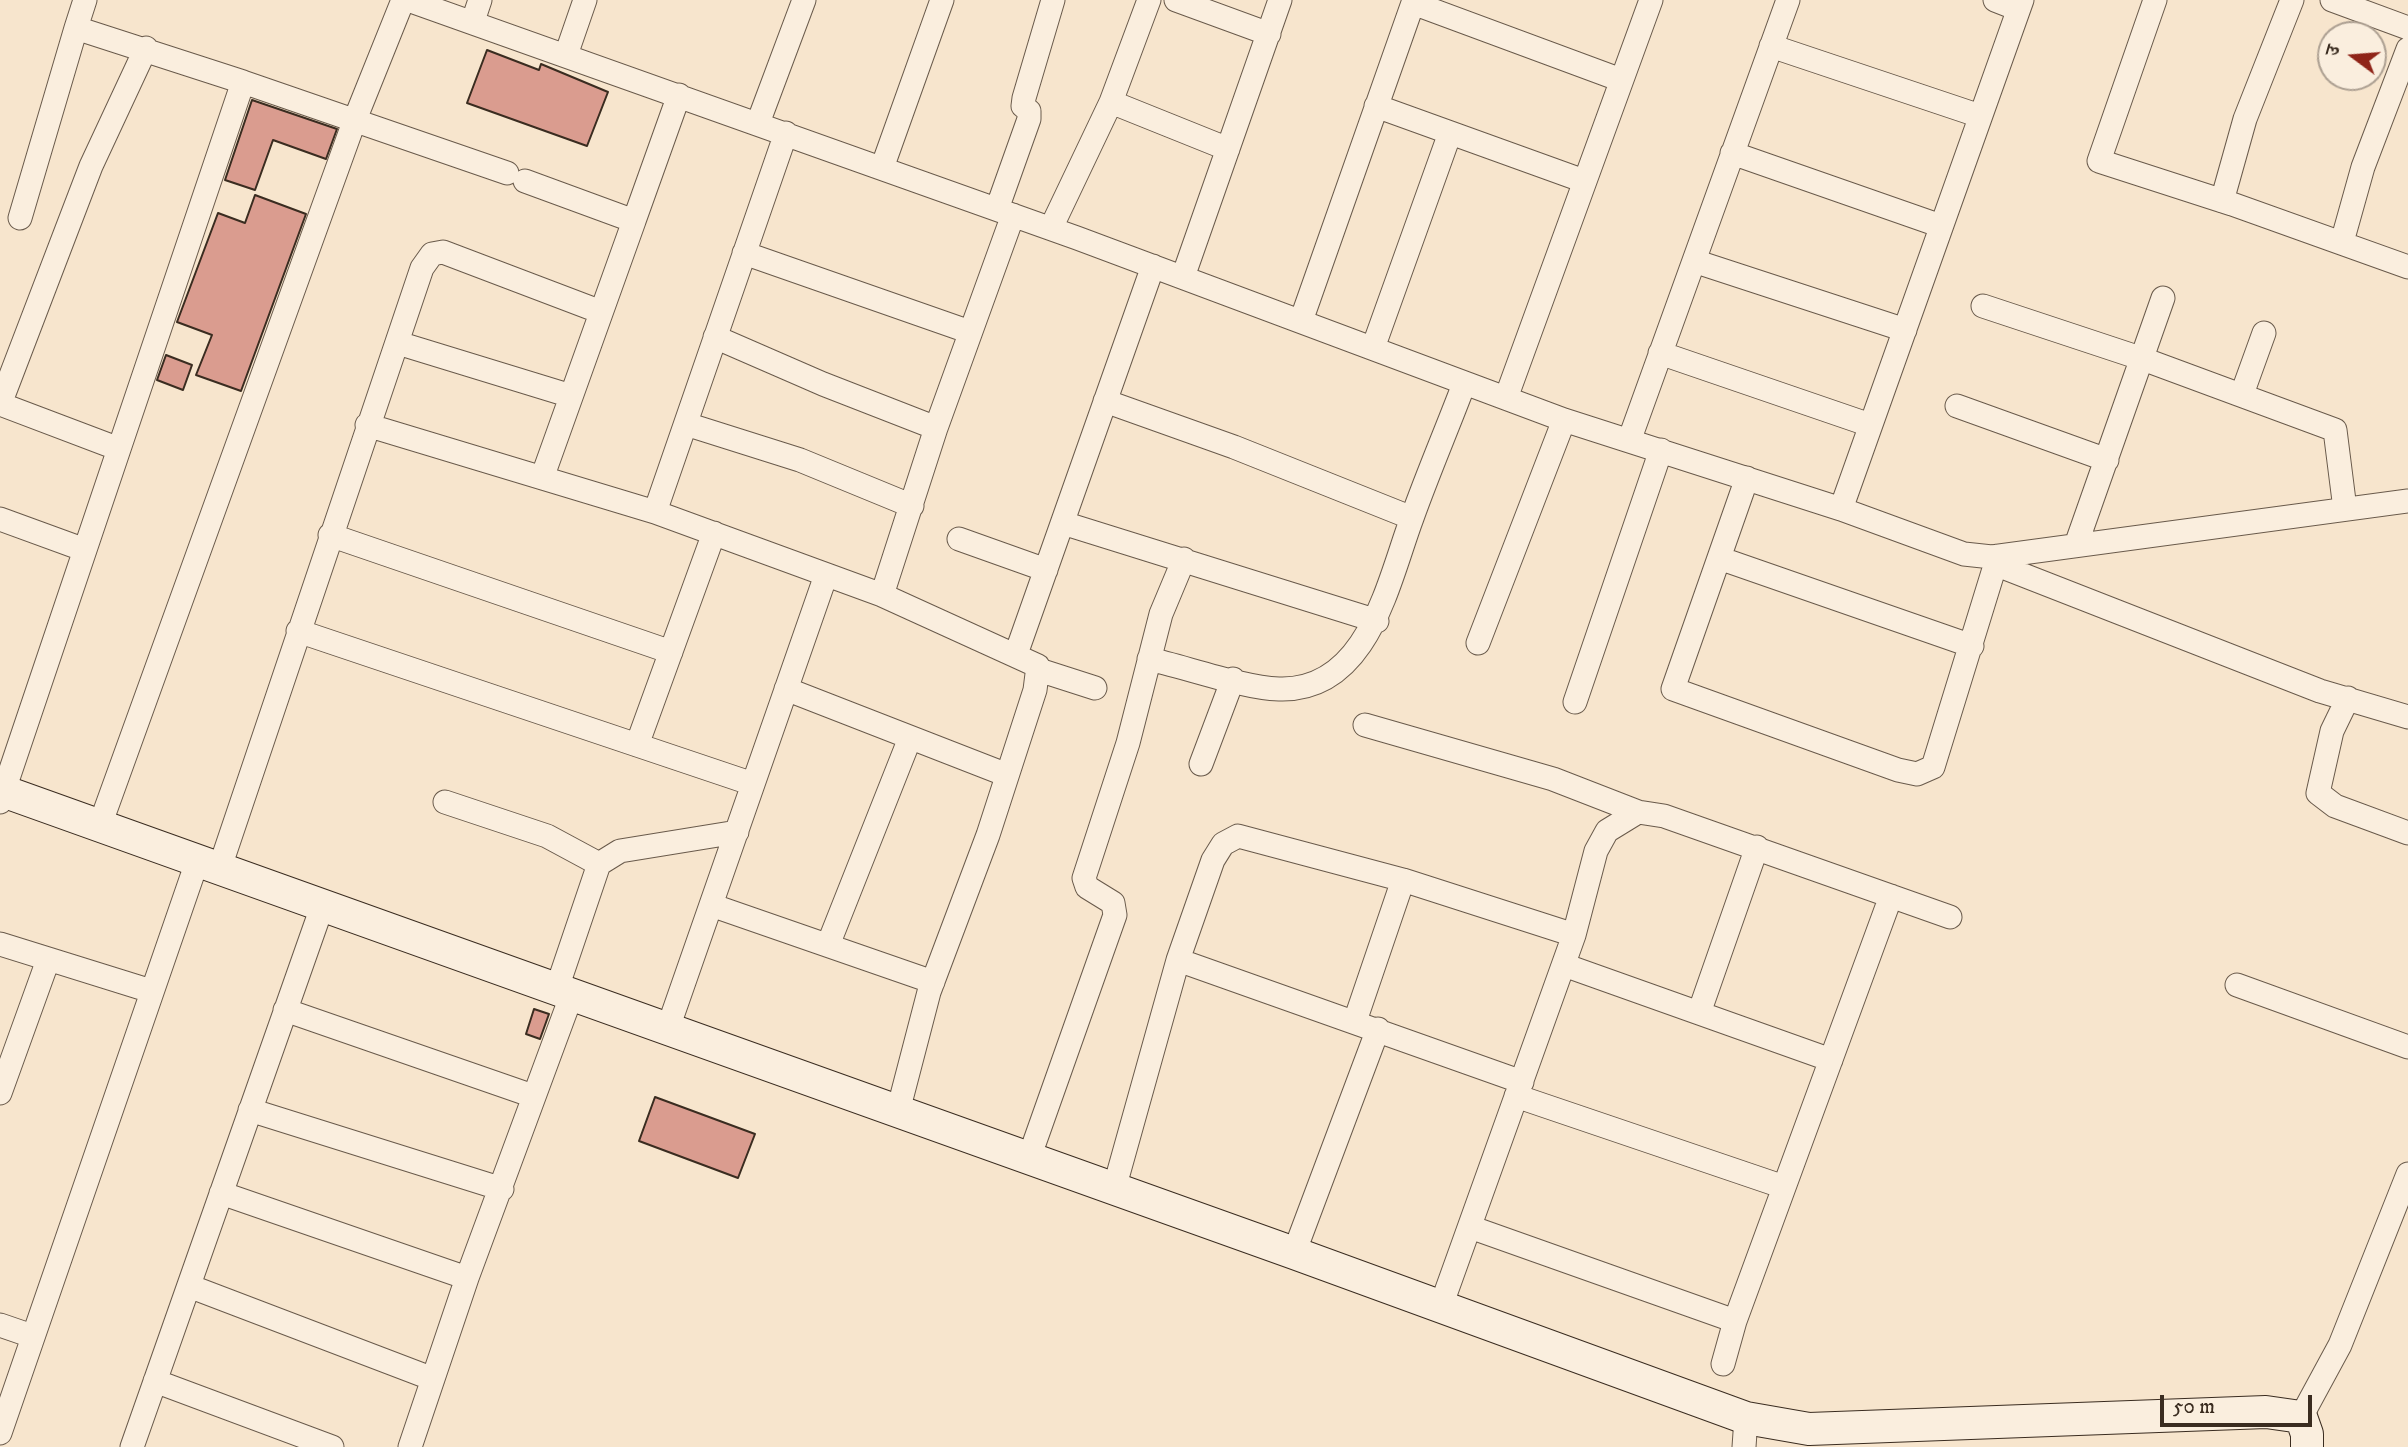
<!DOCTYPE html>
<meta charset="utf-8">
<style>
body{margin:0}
#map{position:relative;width:2408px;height:1447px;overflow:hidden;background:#f7e5cd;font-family:"IM FELL DW Pica","Noto Serif Devanagari",serif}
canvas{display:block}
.north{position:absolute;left:2317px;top:21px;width:70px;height:70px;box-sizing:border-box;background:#faeede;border:2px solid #ada092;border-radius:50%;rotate:286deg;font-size:19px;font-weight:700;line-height:28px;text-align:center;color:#3a2c20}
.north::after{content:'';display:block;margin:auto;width:24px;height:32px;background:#8f2418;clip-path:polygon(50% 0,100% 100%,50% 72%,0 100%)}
.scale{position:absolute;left:2160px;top:1395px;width:152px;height:32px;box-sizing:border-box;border:4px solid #3a2c20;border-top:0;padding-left:9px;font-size:21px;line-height:24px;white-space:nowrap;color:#3a2c20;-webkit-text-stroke:5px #faeede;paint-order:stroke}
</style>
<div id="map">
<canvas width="2408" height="1447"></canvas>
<div class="north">उ</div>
<div class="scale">50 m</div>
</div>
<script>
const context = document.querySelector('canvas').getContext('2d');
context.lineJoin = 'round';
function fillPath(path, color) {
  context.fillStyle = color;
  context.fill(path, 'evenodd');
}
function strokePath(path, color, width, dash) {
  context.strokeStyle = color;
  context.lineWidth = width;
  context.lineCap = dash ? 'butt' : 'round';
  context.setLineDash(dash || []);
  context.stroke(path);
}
const building = new Path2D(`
 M487,50L539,70L541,64L608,92L587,146L467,103Z
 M252,100L337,129L326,159L273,140L255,190L225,180Z
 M255,195L306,214L241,391L196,375L212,335L177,322L218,213L245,223Z
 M166,355L192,365L183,390L157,380Z
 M534,1009L549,1014L540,1039L526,1034Z
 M655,1097L755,1134L738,1178L639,1141Z`);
const street = new Path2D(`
 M85,0L76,28L243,82L119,449
 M408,0L1077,238L1564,420L1841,509L1964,554L1992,557L2408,501
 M1149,0L1111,102L1228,149
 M1176,0L1269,34
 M1995,0L2018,9
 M2155,0L2099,161L2232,204L2408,267
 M2332,0L2408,28
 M1413,3L1621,80
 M473,21L480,0
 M1771,46L1980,116
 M566,55L585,0
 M243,82L507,173
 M1376,106L1584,181
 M758,123L804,0
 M1732,153L1941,226
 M882,168L942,0
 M525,181L634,221L679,95
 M2222,201L2245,119L2292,0
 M997,209L1029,119V111L1023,106L1024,98L1053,0
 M20,218L76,28
 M1051,228L1111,102
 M2342,242L2363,167L2408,49
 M744,253L970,332
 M1694,261L1905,330
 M1183,277L1280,0
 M1983,306L2143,359L2335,430L2345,509
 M1301,321L1414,0
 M715,337L823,384L936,428
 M398,343L571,396
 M1373,348L1450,133
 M1660,353L1870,425
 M2242,394L2264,333
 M1506,398L1651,0
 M1105,401L1234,447L1412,518
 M0,404L119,449L0,802
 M0,404L91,166L146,48
 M1957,406L2107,460
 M686,424L800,460L912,506
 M367,425L655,512L786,133
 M1629,441L1788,0
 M542,478L634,221
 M1747,478L1673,689L1898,770L1917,774L1933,767L1998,556
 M1841,509L2022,0
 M655,512L882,595L1038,666L1035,690L988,835L929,992L898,1111
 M0,519L85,550
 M1063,523L1377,621
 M330,535L671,652
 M959,539L1046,570
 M2076,545L2163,298
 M1719,558L1972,646
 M1995,564L2320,691L2408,717
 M882,595L936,428L1013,215
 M298,631L753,784
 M1478,643L1564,420
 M1016,654L1153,266
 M1149,659C1185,667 1244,688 1279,689C1368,692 1388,582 1412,518C1428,473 1447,429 1464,384
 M1039,670L1095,688
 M786,689L1007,775
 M2348,698L2332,731L2318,793L2335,806L2408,833
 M1575,702L1661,450
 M1365,725L1553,779L1638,812
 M637,745L714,533
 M1201,764L1233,679
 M445,802L547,836L599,864
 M100,825L354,122L403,0
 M220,867L422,268L432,254L443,252L601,312
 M711,905L933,982
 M0,944L151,991
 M828,945L910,738
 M1178,960L1522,1082
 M1564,965L1831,1060
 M2237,985L2408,1047
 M557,988L599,864L620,851L737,832
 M285,1010L533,1096
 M1699,1013L1757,847
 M1355,1021L1403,880
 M668,1028L826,575
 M0,1093L48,960
 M1516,1096L1784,1187
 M250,1110L502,1189
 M1029,1158L1115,915L1113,903L1087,887L1084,878L1128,743L1161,614L1184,559
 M1114,1189L1178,960L1213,860L1223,844L1238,836L1403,880L1574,935
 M221,1193L467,1278
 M1470,1227L1735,1321
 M1294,1253L1378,1029
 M189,1286L433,1379
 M1441,1306L1574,935L1596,851L1607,831L1638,812L1664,816L1950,917
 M0,1325L32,1336
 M1723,1364L1735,1321L1891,896
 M155,1381L332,1447
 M2301,1417L2340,1345L2408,1174
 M0,1433L198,859
 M132,1447L323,904
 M410,1447L467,1278L572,994
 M1744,1447L1746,1418`);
const secondary = new Path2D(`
 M0,790L1294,1253L1746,1418L1809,1429L2266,1412L2301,1417L2307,1434V1447`);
fillPath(building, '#da9c8f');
strokePath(building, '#3a2c20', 2);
strokePath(street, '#695a4b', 25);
strokePath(secondary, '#3a2c20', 34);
strokePath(street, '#faeede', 23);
strokePath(secondary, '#faeede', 32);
</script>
